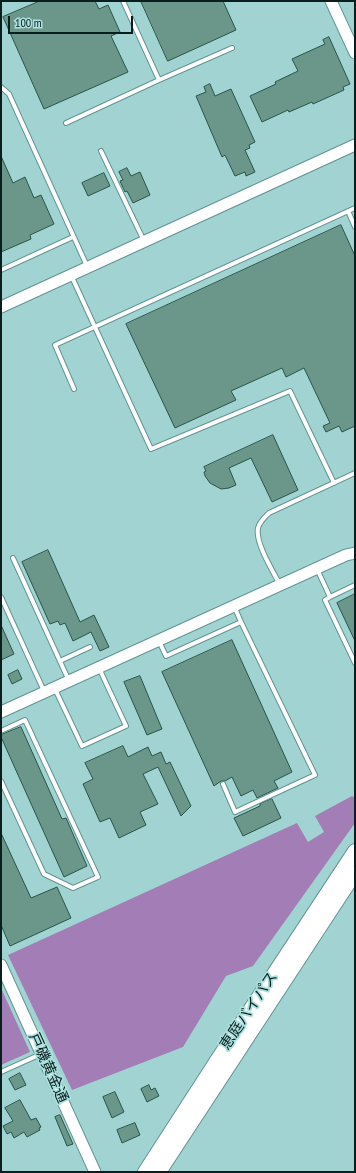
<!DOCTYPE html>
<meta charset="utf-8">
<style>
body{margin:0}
#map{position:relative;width:356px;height:1173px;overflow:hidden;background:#a0d3d1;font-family:"PT Sans Narrow",sans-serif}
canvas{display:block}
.frame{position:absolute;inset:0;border:2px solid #0a1e1e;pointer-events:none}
.scale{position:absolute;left:8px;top:16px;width:125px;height:18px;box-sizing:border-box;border:2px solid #0a1e1e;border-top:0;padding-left:5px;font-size:12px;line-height:14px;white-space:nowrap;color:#0a1e1e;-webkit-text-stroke:3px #ace0de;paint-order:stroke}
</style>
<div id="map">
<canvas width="356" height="1173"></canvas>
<div class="frame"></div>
<div class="scale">100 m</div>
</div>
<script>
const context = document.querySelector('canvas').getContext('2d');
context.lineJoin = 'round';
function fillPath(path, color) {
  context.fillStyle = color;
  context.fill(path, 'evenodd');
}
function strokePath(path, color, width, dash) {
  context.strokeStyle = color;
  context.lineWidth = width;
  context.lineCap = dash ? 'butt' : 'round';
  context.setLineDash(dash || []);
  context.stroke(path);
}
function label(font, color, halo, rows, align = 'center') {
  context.font = font + ' "PT Sans Narrow","Noto Sans JP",sans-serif';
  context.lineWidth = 3.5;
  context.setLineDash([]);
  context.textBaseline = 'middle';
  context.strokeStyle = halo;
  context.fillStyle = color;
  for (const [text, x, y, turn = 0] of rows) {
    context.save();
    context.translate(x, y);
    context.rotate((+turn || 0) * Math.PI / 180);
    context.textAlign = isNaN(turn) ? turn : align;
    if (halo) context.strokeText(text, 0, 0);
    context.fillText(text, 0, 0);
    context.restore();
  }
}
const forest = new Path2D(`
 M352,796L355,798V823L253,966L226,976L183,1047L72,1090L8,955L297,823L308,842L324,832L315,816Z
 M1,988L30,1052L1,1065Z`);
const building = new Path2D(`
 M40,1H95L99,9L108,5L120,32L111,36L128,72L44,109L3,17Z
 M141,1H223L236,30L168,61Z
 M329,37L350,84L343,87L344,90L313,104L312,102L289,112L288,110L262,122L250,96L276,84L275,82L298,71L292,59L325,44L323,40Z
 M210,84L215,96L231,89L255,142L249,145L250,148L245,150L255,172L246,176L245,172L235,176L225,155L222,157L196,96L206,92L204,87Z
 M1,156L13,183L25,177L34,198L41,195L54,224L30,235L31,239L1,252Z
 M127,168L131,176L140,172L150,195L133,203L127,191L125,192L120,181L123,180L119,172Z
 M104,173L110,186L88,196L82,183Z
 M341,225L355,256V426L342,432L339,426L326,432L323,426L330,423L304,368L286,377L282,368L231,391L236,400L175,428L126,324Z
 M273,435L298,490L272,502L251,458L229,468L236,485L229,488L221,489L210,483L205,476L204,472L206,471L204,467Z
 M48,550L80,622L94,615L109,647L100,651L91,632L73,641L65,623L60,625L58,621L50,624L22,562Z
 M355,594V641L337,603Z
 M1,625L14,654L1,660Z
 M232,640L292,772L274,781L278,788L257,798L253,790L241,796L232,777L225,781H221L214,786L162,672Z
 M18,670L22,679L12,684L8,675Z
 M140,676L162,729L147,735L124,682Z
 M21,727L62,819L66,818L87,866L64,877L1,737V735Z
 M123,746L128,757L148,747L152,756L161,752L166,764L170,762L191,806L181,816L158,767L143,774L158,804L140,812L146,825L119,838L110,818L100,822L83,784L93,779L85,763Z
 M272,799L281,818L243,836L234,818L260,806V804Z
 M1,833L31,898L57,887L71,918L10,946L1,925Z
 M20,1073L26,1085L15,1090L9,1079Z
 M149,1085L151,1090L155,1088L159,1096L147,1102L141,1089Z
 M115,1092L124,1112L112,1118L103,1097Z
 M20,1100L31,1120L36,1118L41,1127L39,1128L40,1130L27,1137L24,1132L14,1138L11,1132L7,1134L3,1126L13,1121L5,1108Z
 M60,1115L73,1144L67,1146L55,1117Z
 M135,1123L140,1135L122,1143L117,1130Z`);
const service = new Path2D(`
 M123,1L159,80L232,48
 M1,87L9,94L87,266
 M66,123L159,80
 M101,151L144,241
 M348,211L355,227
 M1,270L73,237
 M71,275L151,449L290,391L334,483
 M74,389L55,345L355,208
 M13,558L69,681
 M317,569L330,597L355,585
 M280,585C273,571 255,543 258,528C260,521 264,518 269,513L355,473
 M1,597L44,691
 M330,597L325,600L355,663
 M159,641L166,656L241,622L234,606
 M60,661L90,647
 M55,689L82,746L126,726L99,668
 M1,731L25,720L98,877L73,888L44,874L1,781
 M223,784L235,812L315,775L241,622
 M1,1072L41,1054`);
const tertiary = new Path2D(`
 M331,1L355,53
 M1,307L355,145
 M1,712L346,555L355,553
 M1,965L95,1172`);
const trunk = new Path2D(`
 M145,1172L216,1062L355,851
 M159,1172L355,873`);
const streetNames = [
 ["恵庭バイパス",249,1011,-56],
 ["戸磯黄金通",48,1068,66]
];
fillPath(forest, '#a37eb6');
fillPath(building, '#6b978a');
strokePath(building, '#295448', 1);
strokePath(service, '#639493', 6);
strokePath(tertiary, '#639493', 13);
strokePath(trunk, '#639493', 16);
strokePath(service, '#fff', 4);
strokePath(tertiary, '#fff', 11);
strokePath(trunk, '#fff', 14);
label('15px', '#0a1e1e', '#ace0de', streetNames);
</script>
